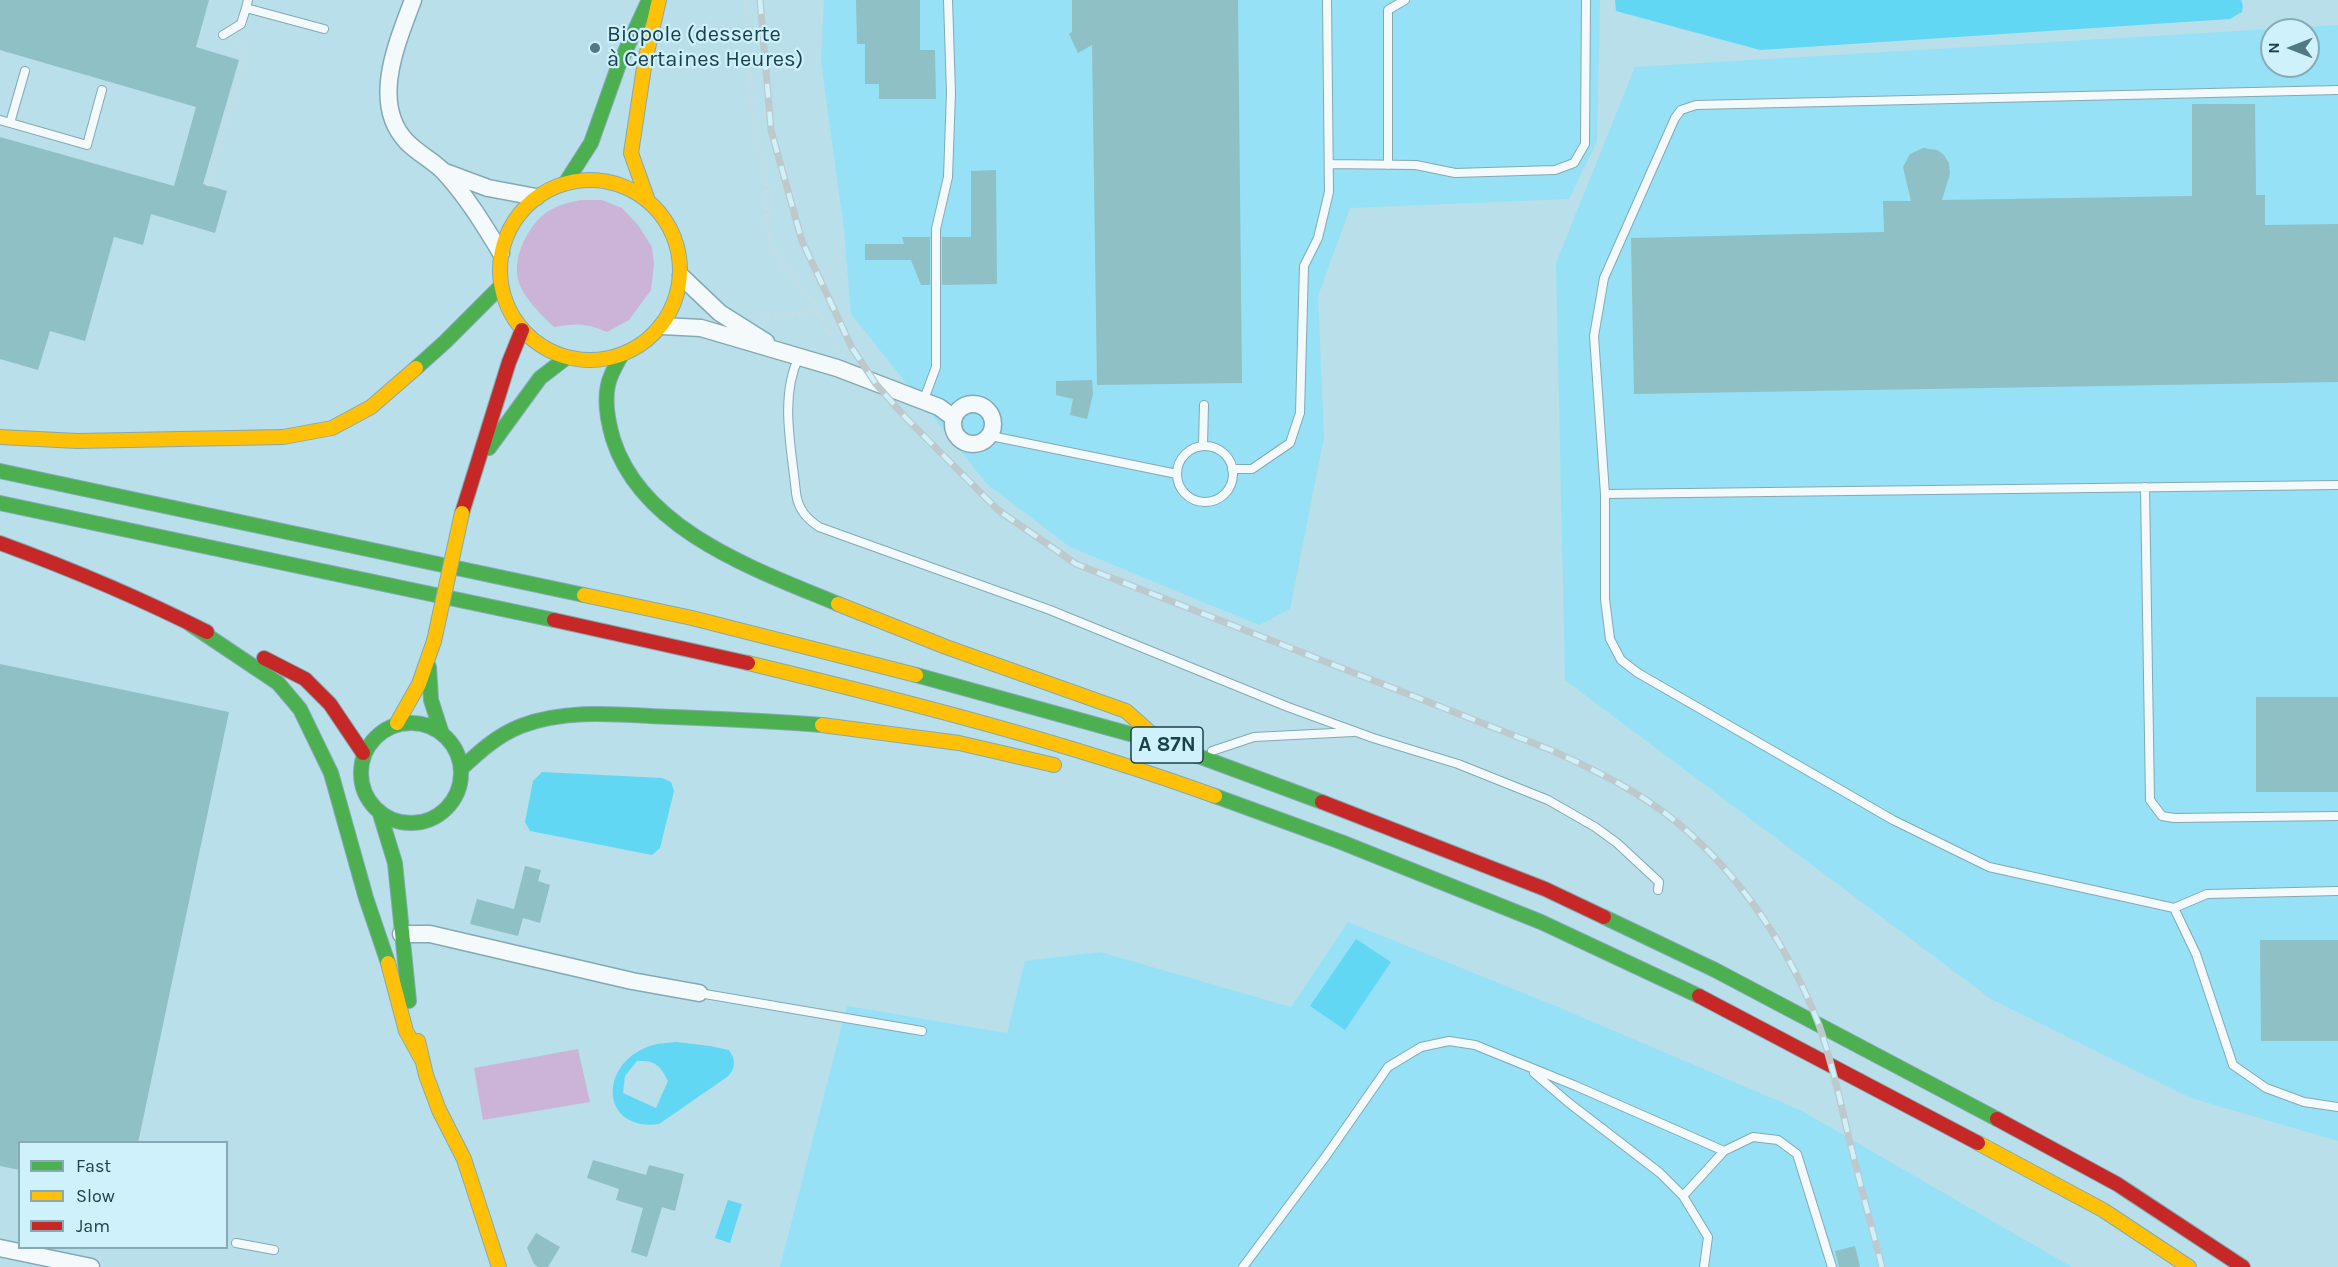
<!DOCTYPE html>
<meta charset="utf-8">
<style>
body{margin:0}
#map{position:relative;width:2338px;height:1267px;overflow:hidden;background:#b8dfea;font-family:Karla,sans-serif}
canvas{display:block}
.legend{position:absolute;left:18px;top:1141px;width:210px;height:108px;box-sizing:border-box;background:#cff1fb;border:2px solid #87abb5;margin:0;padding:8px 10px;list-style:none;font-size:18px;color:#1a414b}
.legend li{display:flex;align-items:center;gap:12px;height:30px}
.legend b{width:30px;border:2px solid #87abb5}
.north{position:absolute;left:2260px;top:18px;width:60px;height:60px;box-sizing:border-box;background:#cff1fb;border:2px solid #87abb5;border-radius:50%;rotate:270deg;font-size:16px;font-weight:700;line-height:24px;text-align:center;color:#1a414b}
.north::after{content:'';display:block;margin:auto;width:21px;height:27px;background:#517883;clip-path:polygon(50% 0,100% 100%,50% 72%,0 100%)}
</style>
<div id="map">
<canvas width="2338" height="1267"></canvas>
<ul class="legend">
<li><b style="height:8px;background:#4caf50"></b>Fast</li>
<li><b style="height:8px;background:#ffc107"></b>Slow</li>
<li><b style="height:8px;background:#c62828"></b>Jam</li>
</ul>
<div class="north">N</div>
</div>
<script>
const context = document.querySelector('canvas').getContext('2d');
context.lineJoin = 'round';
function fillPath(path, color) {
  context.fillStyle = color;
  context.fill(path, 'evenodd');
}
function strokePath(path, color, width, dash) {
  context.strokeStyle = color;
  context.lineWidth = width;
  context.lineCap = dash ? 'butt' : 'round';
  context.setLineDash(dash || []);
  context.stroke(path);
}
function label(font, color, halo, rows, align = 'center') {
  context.font = font + ' Karla,sans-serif';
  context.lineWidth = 4.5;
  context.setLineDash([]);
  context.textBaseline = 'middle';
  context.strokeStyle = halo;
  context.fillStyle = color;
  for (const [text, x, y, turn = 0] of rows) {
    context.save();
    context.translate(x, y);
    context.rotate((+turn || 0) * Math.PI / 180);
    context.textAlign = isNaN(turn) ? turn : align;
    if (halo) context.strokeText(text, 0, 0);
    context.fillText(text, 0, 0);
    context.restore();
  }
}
const built = new Path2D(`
 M824,0H1600L1597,141L1569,199L1350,208L1318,296L1324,438L1290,609L1259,625L1070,547L987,484L851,314L844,229L821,61Z
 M2338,25V1141L2191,1098L1991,999L1565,680L1556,263L1635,67ZM2272,30H2308V66H2272Z
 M1348,922L1565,1010L1802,1111L2072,1267H780L847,1006L1007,1033L1025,961L1100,952L1291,1007Z`);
const green = new Path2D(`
 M581,200H602L622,208L638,225L652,247L654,265L651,290L629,320L607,332C586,323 577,323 554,327C542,316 521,295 518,279C512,254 532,218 554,208C562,204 572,202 581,200Z
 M578,1049L590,1102L483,1120L474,1068Z`);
const water = new Path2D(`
 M1615,0H2241L2243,6L2242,12L2230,19L1760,50L1616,11Z
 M542,772L662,778L671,782L674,791L660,848L652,855L530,831L525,822L533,781Z
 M1356,939L1391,962L1345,1030L1310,1006Z
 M676,1042L710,1046L729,1050C736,1060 736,1069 727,1077L659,1124C599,1132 598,1061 653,1045C660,1043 669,1043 676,1042ZM637,1061C655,1060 660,1065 668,1081L656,1108L623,1093L625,1076Z
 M728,1200L742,1204L730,1243L715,1238Z`);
const building = new Path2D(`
 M0,0H209L196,47L239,60L203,184L227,191L215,233L151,214L143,245L114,237L85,341L50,331L38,370L0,359V137L174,186L196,107L0,50Z
 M856,0H920V50H935L936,99H879V84H865V44H857Z
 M1072,0H1238L1242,383L1097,385L1092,45L1078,53L1069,34L1072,32Z
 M2192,104H2255L2256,195H2265V225L2338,224V382L1634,394L1631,238L1884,232L1883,201H1911L1903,167L1910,154L1923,148L1937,150L1943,154L1949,163L1950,174L1942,200L2192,196Z
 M996,170L997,284L942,285V237H971V171Z
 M902,237H930V285H921L911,260H865V244H904Z
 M1092,380L1093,394L1087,419L1070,415L1073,399L1056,395V381Z
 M0,664L229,712L138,1143H20V1170L0,1166Z
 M2256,697H2338V792H2256Z
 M525,866L541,870L538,881L550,885L540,923L523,918L518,936L470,924L477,899L514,909Z
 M2260,940H2338V1041H2261Z
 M593,1160L646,1175L649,1165L684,1174L675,1211L662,1207L647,1257L631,1252L643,1208L616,1200L619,1189L587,1178Z
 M536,1233L560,1247L548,1267H538L534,1264L527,1248Z
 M1855,1246L1860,1267H1839L1835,1251Z`);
const path = new Path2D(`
 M745,0L753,116L767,183V228L771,245L782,264L811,299L837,349
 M208,186L245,56L243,49L235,42
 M762,317L817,312`);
const lane = new Path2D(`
 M248,0L246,8L324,29
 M223,35L241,24L246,8
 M2338,90L1696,105L1681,110L1675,118L1604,278L1594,336L1605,494V599L1610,639L1621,660L1638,673L1893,820L1989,867L2174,908L2207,894L2338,891
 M0,120L87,145L102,90
 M10,123L25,71
 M1329,164L1416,165L1455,173L1555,170L1574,163L1585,144L1586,0
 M1388,165V10L1405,0
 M799,357C779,397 792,450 796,493C798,509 806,518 819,527L1050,610L1288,707L1373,738L1458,764L1548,800L1595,827L1617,843L1659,882L1658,890
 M923,402L936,367V229L948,177L951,93L948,0
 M991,436L1177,474
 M1203,445L1204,405
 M1177 474a28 28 0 1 1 56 0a28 28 0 1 1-56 0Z
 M1232,469H1252L1290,443L1300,413L1304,266L1318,238L1329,192L1327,0
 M2145,487L2150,800L2162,816L2174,818L2338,816
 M1605,494L2338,485
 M1212,751L1254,737L1353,732
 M2174,908L2196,954L2233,1065L2266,1088L2304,1102L2338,1107
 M699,993L922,1031
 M1534,1073L1569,1103L1660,1173L1683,1196L1708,1237L1704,1267
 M1683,1196L1724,1151L1753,1137L1778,1140L1797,1154L1832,1267
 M236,1243L274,1250
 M1243,1267L1326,1156L1388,1067L1421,1047L1449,1041L1475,1045L1576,1086L1724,1151`);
const street = new Path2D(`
 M413,0C398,41 370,102 406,141C417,153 434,161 445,173C467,197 484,225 501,253
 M445,172L488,188L536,197
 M681,276L720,313L766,342
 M662,326L701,328L837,368L939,407L954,418
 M953 424a20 20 0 1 1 40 0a20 20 0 1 1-40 0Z
 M401,934H430L632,981L699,993
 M0,1248L91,1267`);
const fast = new Path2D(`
 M566,182L591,143L618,67L648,2
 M621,356C616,365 610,375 608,385C604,403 608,422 613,439C642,531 757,570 838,604
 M416,368L445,342L501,286
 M489,448L540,378L566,358
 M0,471L584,595
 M0,503L554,620
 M190,624L278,683L300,709L331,773L366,898L388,963
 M429,667L431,700L441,731
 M916,675L1163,743L1322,802
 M361 773a50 50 0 1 1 100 0a50 50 0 1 1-100 0Z
 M462,768C480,751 498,735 521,726C569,708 621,715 671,717C721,719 772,721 822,725
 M1215,796L1341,842L1541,922L1699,996
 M380,814L395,863L409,1001
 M1604,917L1715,970L1997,1119`);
const slow = new Path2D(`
 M500 270a90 90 0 1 1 180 0a90 90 0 1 1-180 0Z
 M647,198L631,153L645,61L659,0
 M0,437L77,441L283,437L332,428L371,407L416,368
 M584,595L692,618L916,675
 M838,604L946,647L1126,711L1154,736
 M748,663C905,701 1063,741 1215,796
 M397,723L419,684L434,641
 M822,725L959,743L1054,765
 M388,963L406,1031L422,1060
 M418,1041L426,1075L439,1110L464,1159L499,1267
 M1978,1143L2103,1210L2189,1267`);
const jam = new Path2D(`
 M462,513L509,362L522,330
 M0,543C71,569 140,598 207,632
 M554,620L748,663
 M264,658L305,679L330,704L363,753
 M1322,802L1545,889L1604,917
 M1699,996L1978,1143
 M1997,1119L2117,1184L2243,1267`);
const rail = new Path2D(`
 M760,0L771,130L802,241L852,348L876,384L905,417L998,510L1076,564L1551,750C1597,771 1642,793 1680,825C1742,877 1790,950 1819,1025C1831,1059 1839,1095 1847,1130C1858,1176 1870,1221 1882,1267`);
const slowBridge = new Path2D(`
 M434,641L462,513`);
const markers = [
 [595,48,6,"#517883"]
];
const shields = [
 [1167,745,72]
];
const shieldNames = [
 ["A 87N",1167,745]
];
const poiNames = [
 ["Biopole (desserte",607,35],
 ["à Certaines Heures)",607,60]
];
fillPath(built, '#96e1f6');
fillPath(green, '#ccb4d6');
fillPath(water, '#62d7f3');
fillPath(building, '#8ec0c6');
strokePath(lane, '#84a9b2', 10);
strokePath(street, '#84a9b2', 19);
strokePath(fast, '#84a9b2', 16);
strokePath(slow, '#84a9b2', 16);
strokePath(jam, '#84a9b2', 16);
strokePath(path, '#cedbde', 4, [1.5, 4.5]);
strokePath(lane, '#f4fafc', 8);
strokePath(street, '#f4fafc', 16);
strokePath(fast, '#4caf50', 14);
strokePath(slow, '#ffc107', 14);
strokePath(jam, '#c62828', 14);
strokePath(rail, '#bdc9cc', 7);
strokePath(rail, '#cff1fb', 4.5, [14]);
strokePath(slowBridge, '#84a9b2', 16, []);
strokePath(slowBridge, '#ffc107', 14);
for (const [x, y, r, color] of markers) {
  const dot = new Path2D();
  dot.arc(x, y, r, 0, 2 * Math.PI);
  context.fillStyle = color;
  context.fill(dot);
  strokePath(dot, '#cff1fb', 2);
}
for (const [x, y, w] of shields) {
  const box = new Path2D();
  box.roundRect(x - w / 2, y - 18, w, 36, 4.5);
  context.fillStyle = '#cff1fb';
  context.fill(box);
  strokePath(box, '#1a414b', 1.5);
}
label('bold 21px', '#1a414b', null, shieldNames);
label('22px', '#1a414b', '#cff1fb', poiNames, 'left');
</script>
